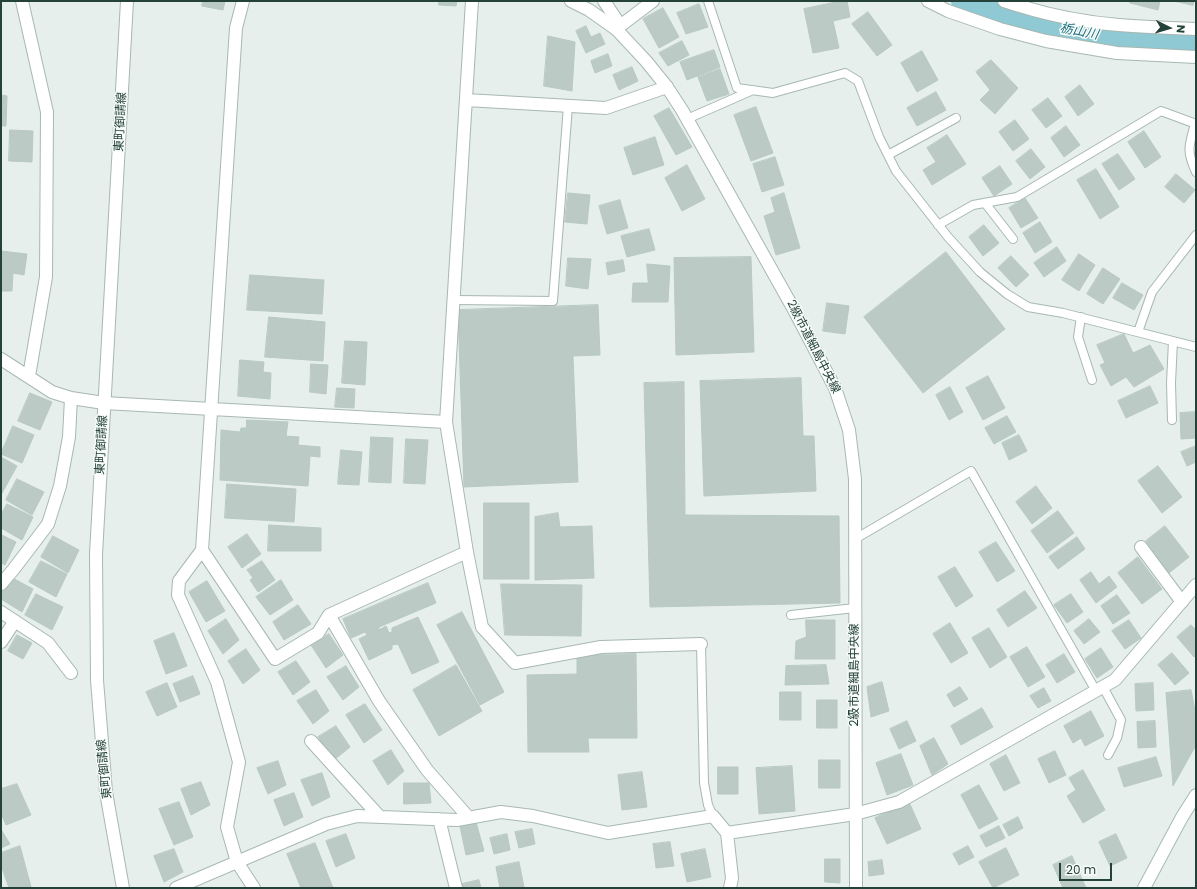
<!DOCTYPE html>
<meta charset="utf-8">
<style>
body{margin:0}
#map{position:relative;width:1197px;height:889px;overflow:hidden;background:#e6efeb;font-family:Poppins,sans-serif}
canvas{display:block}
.frame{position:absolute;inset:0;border:2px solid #24423a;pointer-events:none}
.north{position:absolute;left:1149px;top:8px;width:40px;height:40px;-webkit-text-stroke:3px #f7fbf9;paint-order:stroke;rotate:95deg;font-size:11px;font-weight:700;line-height:16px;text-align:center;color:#24423a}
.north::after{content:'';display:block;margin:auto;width:14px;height:18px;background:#24423a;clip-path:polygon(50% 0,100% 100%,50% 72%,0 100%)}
.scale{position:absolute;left:1059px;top:863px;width:53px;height:18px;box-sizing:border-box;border:2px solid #24423a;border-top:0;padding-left:5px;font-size:12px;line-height:14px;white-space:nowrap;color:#24423a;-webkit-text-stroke:3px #f7fbf9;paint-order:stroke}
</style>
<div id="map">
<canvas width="1197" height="889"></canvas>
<div class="frame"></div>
<div class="north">N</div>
<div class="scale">20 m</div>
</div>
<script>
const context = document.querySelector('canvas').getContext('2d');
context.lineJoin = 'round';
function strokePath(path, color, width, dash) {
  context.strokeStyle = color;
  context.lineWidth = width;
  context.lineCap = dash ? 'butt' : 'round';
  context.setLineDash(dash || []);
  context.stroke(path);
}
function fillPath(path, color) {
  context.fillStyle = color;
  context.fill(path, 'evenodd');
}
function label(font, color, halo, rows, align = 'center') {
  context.font = font + ' Poppins,"Noto Sans JP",sans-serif';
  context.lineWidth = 3;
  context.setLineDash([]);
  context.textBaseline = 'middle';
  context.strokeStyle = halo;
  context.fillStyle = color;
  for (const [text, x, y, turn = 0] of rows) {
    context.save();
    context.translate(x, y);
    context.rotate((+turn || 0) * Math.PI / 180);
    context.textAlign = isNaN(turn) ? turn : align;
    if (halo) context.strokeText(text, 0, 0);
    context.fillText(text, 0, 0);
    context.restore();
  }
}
const river = new Path2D(`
 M967,1L1021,21L1114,39L1196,43`);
const building = new Path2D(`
 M203,1H225L223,10L202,6Z
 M439,1H457L456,6L439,5Z
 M841,1H847L850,17L833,21L839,48L813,53L804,9Z
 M1130,1H1160L1158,10L1130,3Z
 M1174,1H1194L1193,5Z
 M699,4L708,27L686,34L677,13Z
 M663,8L679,37L659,48L643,19Z
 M868,12L892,45L877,56L852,24Z
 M586,26L591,37L600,33L605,44L586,53L576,31Z
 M548,36L575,42L572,91L544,86Z
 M682,41L689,55L668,66L659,53Z
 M714,50L720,67L687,80L680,62Z
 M922,51L938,80L917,92L901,63Z
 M608,54L612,66L595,73L591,61Z
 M991,60L1018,88L995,114L980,100L990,90L976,72Z
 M632,67L638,81L619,90L613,75Z
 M720,69L729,94L707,101L698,77Z
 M1080,85L1094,104L1078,116L1065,97Z
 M936,92L946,110L917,126L907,108Z
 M1,95L7,96L6,126H1Z
 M1048,98L1062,116L1046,128L1032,110Z
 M756,107L773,153L751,161L734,115Z
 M669,108L692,147L676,155L654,116Z
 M1015,120L1029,139L1013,151L999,132Z
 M1066,126L1080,145L1064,157L1051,138Z
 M10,130L33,131L32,162L9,161Z
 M1144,131L1161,157L1145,168L1128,142Z
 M947,135L966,164L932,185L923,170L936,162L927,148Z
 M655,137L664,165L633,175L624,148Z
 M1031,149L1045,167L1030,179L1016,161Z
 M1118,154L1135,179L1119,190L1102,164Z
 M775,157L784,185L762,192L753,164Z
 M687,165L705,199L682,211L665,178Z
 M1000,166L1012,184L994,196L982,178Z
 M1096,169L1119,207L1100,219L1077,180Z
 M1176,174L1195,190L1184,203L1165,187Z
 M568,193L590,195L587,224L565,222Z
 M784,193L800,248L776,255L764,216L775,212L771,198Z
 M1025,198L1038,218L1021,228L1009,208Z
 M620,200L628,228L607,234L599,206Z
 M1040,222L1052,242L1035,253L1023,233Z
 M984,225L999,243L983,256L969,237Z
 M649,229L655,250L627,257L621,236Z
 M1057,247L1066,261L1044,277L1034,263Z
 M1,251L27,254L24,275L13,273L12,291H1Z
 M946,252L1005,329L923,393L864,317Z
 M1079,254L1095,265L1079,291L1062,280Z
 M1011,256L1029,275L1016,287L998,268Z
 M751,257L754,352L676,355L674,258Z
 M568,258L591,259L588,289L566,286Z
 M623,260L625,271L608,275L606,263Z
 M647,264L670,266L668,302H632L633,283H648Z
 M1103,268L1120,279L1103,304L1087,294Z
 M250,275L324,280L322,314L247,310Z
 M1122,283L1143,295L1134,310L1113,298Z
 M827,303L849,306L845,334L823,331Z
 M598,305L600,355L573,356L578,482L464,487L458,310Z
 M269,317L325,322L323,361L265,357Z
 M1124,334L1133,353L1150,345L1164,369L1134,387L1126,377L1111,386L1100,365L1105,363L1097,345Z
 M345,341L367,342L365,385L342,383Z
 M240,360L264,362L263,372L271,373L270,399L238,396Z
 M311,364L328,365L326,394L310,392Z
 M988,376L1005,408L983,420L966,388Z
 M801,378L803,436H814L816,491L704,496L700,381Z
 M684,382L685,515L839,516L840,603L650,607L644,383Z
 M1150,386L1158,403L1126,418L1118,401Z
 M950,387L963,412L949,420L936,395Z
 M337,388L355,389L354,408L335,407Z
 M30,393L52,402L40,430L18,421Z
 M1195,412L1196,438L1181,439L1180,413Z
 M1007,416L1016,432L994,444L985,428Z
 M247,420L288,422L286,436L299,437L298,445L320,447V457L310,456L308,486L220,480L221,430L240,432L241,428H246Z
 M13,426L34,435L22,463L1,454Z
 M1019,435L1027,451L1009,460L1002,443Z
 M371,437L393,438L391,483L369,482Z
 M406,439L428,440L425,484L404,483Z
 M1196,446V462L1187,466L1181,452Z
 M341,450L362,452L359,485L338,484Z
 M1,457L17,466L1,495Z
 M1158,466L1182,497L1162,513L1138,481Z
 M17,479L44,492L32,515L6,500Z
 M227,484L296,489L294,522L225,518Z
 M1036,486L1052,508L1032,524L1016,502Z
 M484,503H529V579H484Z
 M7,504L33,517L22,540L1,528V515Z
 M1058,511L1074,533L1047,553L1031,531Z
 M558,513L560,527L592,526L594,578L535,580V517Z
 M269,525L321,528V551H268Z
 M1165,526L1189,557L1169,573L1146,541Z
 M247,534L261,554L242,568L228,547Z
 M2,535L16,542L5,565L1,563V537Z
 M53,536L79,550L68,573L41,557Z
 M1077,537L1085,549L1058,569L1049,557Z
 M996,542L1015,571L997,582L979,552Z
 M1138,557L1162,589L1142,604L1118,573Z
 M41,561L67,574L56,597L29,582Z
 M262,561L275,580L258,592L250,580L253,578L247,570Z
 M955,567L973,596L956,607L938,577Z
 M1091,572L1099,584L1109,576L1117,587L1096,603L1080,580Z
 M7,575L33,589L22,612L1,599V587Z
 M281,580L293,600L270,615L256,597Z
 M207,581L225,611L206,622L189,592Z
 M428,583L436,603L379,627V630L386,626L389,633L392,632V628L418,617L439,662L412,674L398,644L392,645V649L369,660L359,639L367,635L365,632L351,638L343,619Z
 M501,584L582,585L581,636L505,635Z
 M1025,591L1037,608L1008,627L997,610Z
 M36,594L63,607L52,630L25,615Z
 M1071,594L1083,612L1067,623L1054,605Z
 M1117,595L1130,613L1113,624L1101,606Z
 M298,605L311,624L284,640L273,622Z
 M462,612L504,692L480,705L437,625Z
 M226,619L239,640L223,654L208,631Z
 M1089,619L1100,632L1084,644L1074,631Z
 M806,620H835V659H795L796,641L806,637Z
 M1129,620L1141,638L1125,649L1112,631Z
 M950,623L968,653L951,663L933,634Z
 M1191,625L1196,630V655L1194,657L1177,637Z
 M989,628L1007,657L990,668L972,638Z
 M174,633L187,666L166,674L154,641Z
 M329,634L343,655L326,668L311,645Z
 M17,635L32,643L23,659L8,651Z
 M1027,647L1045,677L1028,687L1010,657Z
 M1101,648L1113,667L1097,678L1085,659Z
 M246,649L260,670L243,684L228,661Z
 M1172,653L1189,673L1175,685L1158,665Z
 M636,654L637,738H588L589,752H528L527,675L577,674V655Z
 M1064,654L1075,672L1057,683L1046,665Z
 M296,661L310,682L293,695L278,672Z
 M456,665L482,711L439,736L413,690Z
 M826,665L829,684L785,685L786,666Z
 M346,666L359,687L343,700L327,677Z
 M193,676L200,694L180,702L173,684Z
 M882,682L889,711L871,717L867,687Z
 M167,683L177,707L157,716L146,692Z
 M1153,683L1154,710L1136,711L1135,684Z
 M960,687L968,699L954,707L947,695Z
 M1044,688L1051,701L1038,708L1030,696Z
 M316,690L329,711L313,724L297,701Z
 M1191,690L1196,715V745L1173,786L1166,693Z
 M780,692H801V720H780Z
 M817,700H837V728H817Z
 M365,704L382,730L364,743L346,715Z
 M982,708L993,727L961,745L951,726Z
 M1091,711L1104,736L1085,746L1081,738L1073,743L1064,726Z
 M907,721L916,741L899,749L890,729Z
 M1155,721L1156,747L1138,748L1137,722Z
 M336,726L350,747L334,760L318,737Z
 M934,738L948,764L932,775L920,746Z
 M391,750L404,771L388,785L373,761Z
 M1055,751L1066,775L1049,783L1038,759Z
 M901,754L913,785L887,795L876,763Z
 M1006,755L1020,783L1004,791L990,764Z
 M1156,757L1162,776L1124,787L1118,768Z
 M819,760H840V788H819Z
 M278,761L286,785L268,794L257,768Z
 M792,766L795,811L759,814L756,768Z
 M718,767H738V794H718Z
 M1083,770L1105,810L1083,823L1067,796L1076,790L1069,778Z
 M642,772L647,807L622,810L618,775Z
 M322,773L330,797L312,806L301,780Z
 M201,782L210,805L191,815L181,789Z
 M404,783H429L431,803L404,804Z
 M17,784L31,815L6,825L1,813V789Z
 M979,785L998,819L979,829L961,795Z
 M294,793L303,817L284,826L274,800Z
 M179,802L193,837L174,845L159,809Z
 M909,802L921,829L887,844L875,818Z
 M1018,817L1023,828L1009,836L1003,825Z
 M476,822L484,851L466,855L460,826Z
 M999,826L1005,838L986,847L980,836Z
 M532,829L535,844L519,848L515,832Z
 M2,831L10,844L1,848V832Z
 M346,834L355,858L336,867L326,841Z
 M507,834L510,850L494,854L490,838Z
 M1116,834L1127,858L1110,866L1099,842Z
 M670,842L674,866L656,868L653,844Z
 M315,843L333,888H301L287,854Z
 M20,846L31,887L9,888L1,865V853Z
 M968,846L974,857L959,865L953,854Z
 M1006,848L1019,875L993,888L979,862Z
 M174,849L183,872L164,882L154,856Z
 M705,849L711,877L687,882L681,854Z
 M1072,856L1086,888H1063L1053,865Z
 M825,859H840V883L825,882Z
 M882,860L884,874L869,876L868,862Z
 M519,862L524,887L500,888L496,867Z
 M479,880L481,888H463L462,884Z`);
const service = new Path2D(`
 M708,1L737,88L773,93L845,73L858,81L879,137L896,171L948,237L980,272L1007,294L1028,307L1063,313L1196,347
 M687,119L753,90
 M1195,124C1189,145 1186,151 1196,172
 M888,155L956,118
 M985,203L1013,239
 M938,225L973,205L1017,197L1161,111L1196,124
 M454,300L553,301L568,106
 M1081,317L1078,337L1092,380
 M1138,332L1152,292L1196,235
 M1172,420L1171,383L1173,341
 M855,539L971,471L1096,691
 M791,615L855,608
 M701,644L704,783L708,805L713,816
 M1103,687L1121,720L1117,738L1108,755`);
const minor = new Path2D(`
 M22,1L47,112L46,277L29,376
 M243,1L236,28L202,550L179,581L178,595L217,682L239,762L227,827L237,862L254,888
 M604,1L620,25
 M928,1L948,11L1000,29L1046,41L1117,53L1196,57
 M1004,1C1040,13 1080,22 1119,25C1144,27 1170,28 1196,29
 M616,29L653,1
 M466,100L606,108L667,87
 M1,359L52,392L71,398L69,437L60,486L48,524L13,570L1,584
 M71,398L104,403L446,422L472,1
 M446,422L467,552L482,627L515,663L601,647L701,644
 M1141,547L1182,602
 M202,550L275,659L318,633L329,615L467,552
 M1,612L48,643L71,673
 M329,615L379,701L427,770L469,818
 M1,642L15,621
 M311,741L379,816
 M439,819L456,888
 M727,833L855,814L899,802L1115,680L1196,585
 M176,888L326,824L357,816L457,820L501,812L533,816L608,833L713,816L727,833L732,878L730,888`);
const tertiary = new Path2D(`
 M571,1L589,10L616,29L646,61L667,87L682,110L793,308L835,388L849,430L855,479L856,888
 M123,888L106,792L97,680L96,554L127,1`);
const secondary = new Path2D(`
 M1144,888L1182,817L1196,795`);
const streetNames = [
 ["東町御請線",121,122,-87],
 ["2級市道細島中央線",813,347,63],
 ["東町御請線",102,445,-87],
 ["2級市道細島中央線",855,675,-90],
 ["東町御請線",105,769,-96]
];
const waterNames = [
 ["栃山川",1079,32,11]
];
strokePath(river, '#8ec9d4', 32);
fillPath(building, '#bbcac4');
strokePath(building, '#b8c9c2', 1);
strokePath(service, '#a8b8b2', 10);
strokePath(minor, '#a8b8b2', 14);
strokePath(tertiary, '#a8b8b2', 14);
strokePath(secondary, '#a4bbb3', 14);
strokePath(service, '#fff', 8);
strokePath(minor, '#fff', 12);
strokePath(tertiary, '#fff', 12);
strokePath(secondary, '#fff', 12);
label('12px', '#24423a', '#f7fbf9', streetNames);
label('italic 13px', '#1c6f80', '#f7fbf9', waterNames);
</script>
